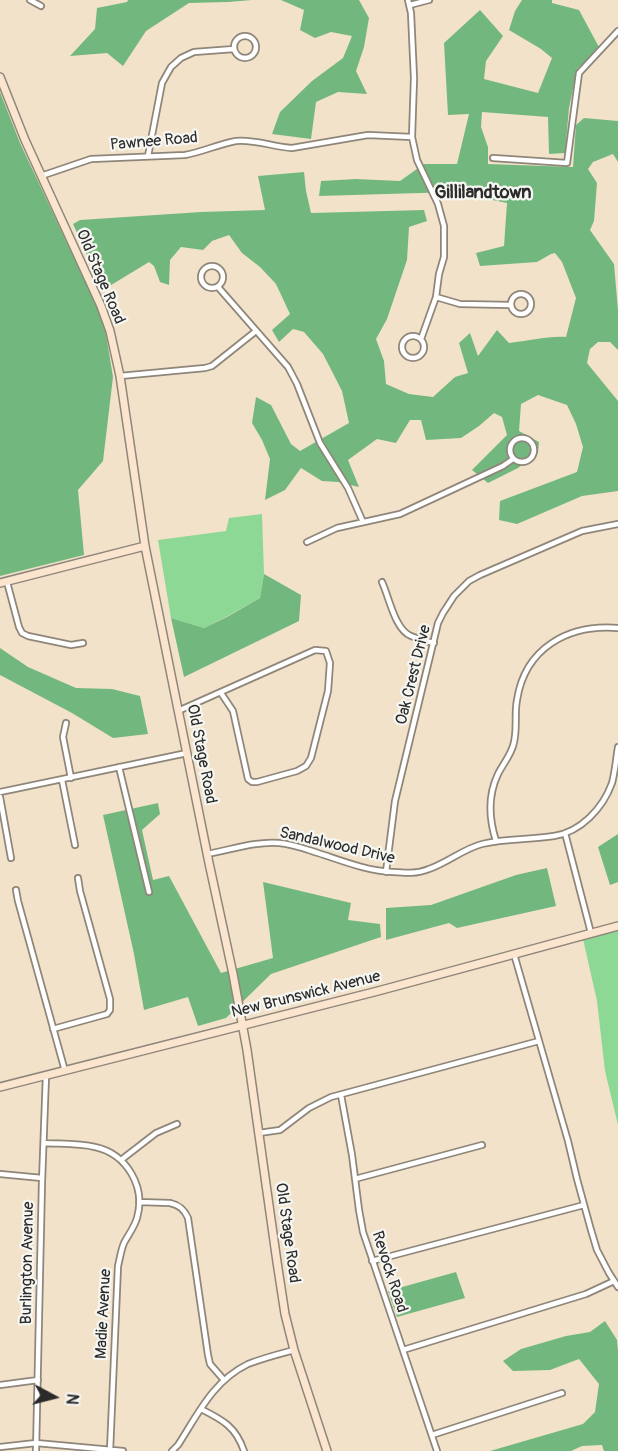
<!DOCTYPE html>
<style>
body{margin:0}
#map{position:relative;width:618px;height:1451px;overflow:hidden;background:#f3e2ca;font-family:Pangolin,sans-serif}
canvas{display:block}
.north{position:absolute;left:24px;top:1367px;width:60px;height:60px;-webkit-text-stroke:4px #f6f6f2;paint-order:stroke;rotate:97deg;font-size:16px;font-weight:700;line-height:24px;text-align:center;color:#2b2b2b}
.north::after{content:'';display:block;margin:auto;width:21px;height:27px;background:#2b2b2b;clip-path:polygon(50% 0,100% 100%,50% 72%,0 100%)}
</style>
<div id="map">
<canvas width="618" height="1451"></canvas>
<div class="north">N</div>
</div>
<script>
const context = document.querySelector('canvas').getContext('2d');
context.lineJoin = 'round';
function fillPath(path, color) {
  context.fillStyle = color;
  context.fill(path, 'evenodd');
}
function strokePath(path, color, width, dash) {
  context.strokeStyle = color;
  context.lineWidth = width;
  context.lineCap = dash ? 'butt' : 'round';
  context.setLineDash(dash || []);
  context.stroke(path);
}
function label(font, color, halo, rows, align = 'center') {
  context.font = font + ' Pangolin,sans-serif';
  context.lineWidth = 4.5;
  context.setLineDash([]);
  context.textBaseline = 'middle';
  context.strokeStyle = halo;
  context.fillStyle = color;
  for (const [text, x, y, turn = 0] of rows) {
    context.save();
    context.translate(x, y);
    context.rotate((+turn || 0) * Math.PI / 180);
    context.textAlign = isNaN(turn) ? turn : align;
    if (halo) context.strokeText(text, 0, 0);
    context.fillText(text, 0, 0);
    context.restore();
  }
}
const green = new Path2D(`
 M262,514L264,574L260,598L226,617L204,628L171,618L158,540L226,531L229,518Z
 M618,929V1125L605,1071L597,1001L583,939Z`);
const forest = new Path2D(`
 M128,0H252L228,2L189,3L146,31L123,66L107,53L70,56L95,29L97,8L127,2Z
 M281,0H359L369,18L364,47L356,71L367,94L338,92L316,102L311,139L272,134L280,112L312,81L343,58L352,36L331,32L315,38L300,30L304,10Z
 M522,0H552V3L579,10L600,49L577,69L569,108L565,153L549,154L548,117L482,112L481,127L488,147V164L573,167L576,125L584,118L618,121V162L613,154L593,162L588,169L597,183L594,221L590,230L614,264L618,310V350L610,342H598L590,349L587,363L618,401V491L582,496L517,524L499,520L500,501L577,472L583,447L576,424L567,405L538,395L521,404L519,431L539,442L538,453L518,468L488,483L472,470L507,435L502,417L494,413L479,426L461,438L426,440L421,420H410L396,443L377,439L348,460L359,487L338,482L322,481L301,468L285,490L265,500L270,459L262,440L252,423L256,397L271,405L291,444L300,451L349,423L342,391L323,354L304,332L293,329L279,342L272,330L290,314L276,284L260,267L242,253L229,235L212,241L203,250L181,247L170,260L169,285L160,282L154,266L149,262L103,290L73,224L80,220L201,212L265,210L258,176L304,172L306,191L311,213L424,210L427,221L409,227L407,260L387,319L376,339L384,361L386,384L409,394L433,397L455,377L468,373L459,343L470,333L478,356L497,330L509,343C528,341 547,336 566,337L576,298L562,262L555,253L551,254L537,262L480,266L476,253L504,246L507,203L455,192L319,196L321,181L356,179L400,181L424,164H457L469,114L448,115L444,43L480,10L503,36L486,61L484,79L538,93L552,58L541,49L509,30L515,11Z
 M0,92L20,143L98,309L106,334L113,377L103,461L78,490L84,555L0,576Z
 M264,574L301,595L299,621L184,677L171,618L204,628L227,617L260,598Z
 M0,648L28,667L76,688L112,689L140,696L148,734L113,738L72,713L0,675Z
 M158,803L160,814L142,830L153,880L169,876L221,973L273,958L263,882L351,903L348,920L380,924L381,937L271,974L226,1018L198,1026L188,997L144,1010L134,954L103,815Z
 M618,834V882L610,885L598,847Z
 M547,868L556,906L457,928L449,923L386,940V908L431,905L516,875Z
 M456,1272L465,1298L397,1317L388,1291Z
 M605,1321L617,1340L618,1351V1451H604L602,1445L582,1446L571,1451H490L583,1424L595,1412L599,1384L579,1359L550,1370L513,1371L503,1361L521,1349L566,1336L590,1332Z`);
const street = new Path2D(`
 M30,0L41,6
 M408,0L411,13L414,78L412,137L417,160L438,204L444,226V257L439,274L436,297L421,339
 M410,5L429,0
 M234 47a11 11 0 1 1 22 0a11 11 0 1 1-22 0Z
 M148,156L162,83L171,67L181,58L194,52L234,49
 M493,158L567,163L579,73L618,31
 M41,176L91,159L185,155C202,152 219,144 236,141C254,139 274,147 292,148L368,135L412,137
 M201 277a11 11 0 1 1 22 0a11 11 0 1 1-22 0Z
 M218,287L288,367L297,384L320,443L348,488L363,522
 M511 304a10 10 0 1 1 20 0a10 10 0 1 1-20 0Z
 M436,297L460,304L511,305
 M402 347a11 11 0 1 1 22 0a11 11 0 1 1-22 0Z
 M120,376L205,368L212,366L256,331
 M510 450a12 12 0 1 1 24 0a12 12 0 1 1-24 0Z
 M307,542L337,528L400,514L503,466L513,459
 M7,582L19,627L22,633L28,636L71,645L83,643
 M382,582C389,597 395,630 411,636C418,639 426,641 434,643
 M178,711L315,650L326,651L330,663L328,691L311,758L306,766L297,771L257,782H252L248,779L233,711L221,693
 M66,723L63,737L71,778
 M119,767L149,892
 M62,780L75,845
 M0,792L187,753
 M0,797L11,858
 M565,833L591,933
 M496,841C489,819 488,795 498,774C503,764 510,756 513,746C518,731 514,715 517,700C525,648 568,624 618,628
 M207,854C230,850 256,841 279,843C293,844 305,849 318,853C343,861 367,871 393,872C405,873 417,874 429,869C447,863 463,849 482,844C506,838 530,840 554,836C581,832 603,808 612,783C615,772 616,759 618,747
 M386,872L395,801L438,623L443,613L454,596L469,581L480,575L582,531L618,524
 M16,890L18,901L65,1071
 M514,954L568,1141L577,1179L591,1230L597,1250L609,1273L618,1287
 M53,1029L107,1014L110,1010V999L80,891L78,878
 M341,1095L352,1155L359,1210L363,1232L437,1451
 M259,1133L280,1130L309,1108L331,1097L539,1041
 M44,1143C60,1144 79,1143 95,1147C127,1154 146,1187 137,1218C134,1228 128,1235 124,1243C121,1250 120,1258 118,1266L110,1451
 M121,1160L156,1133L177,1124
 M0,1174L42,1178
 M355,1179L482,1145
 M139,1202L170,1203C179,1205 184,1209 188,1218L208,1355L210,1364L224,1380
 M372,1261L584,1205
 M403,1350L586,1294L614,1281
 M0,1385L38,1380
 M201,1409C223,1420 236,1427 244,1451
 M432,1435L562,1393
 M0,1447L36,1443L123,1451
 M36,1451L42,1182L46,1075
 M172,1451L178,1445C198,1414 213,1381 248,1364C263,1358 279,1354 294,1350`);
const secondary = new Path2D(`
 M0,77L25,140L101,306L110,331L120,376L145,546L209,863L233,974L247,1050L277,1262L285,1314L294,1350L327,1451
 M0,583L145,546
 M0,1087L378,991L618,926`);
const streetNames = [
 ["Pawnee Road",154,142,-5],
 ["Old Stage Road",100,277,67],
 ["Oak Crest Drive",414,675,-76],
 ["Old Stage Road",201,754,79],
 ["Sandalwood Drive",337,846,13],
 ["New Brunswick Avenue",306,995,-14],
 ["Old Stage Road",287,1233,82],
 ["Burlington Avenue",28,1263,-89],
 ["Revock Road",389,1272,72],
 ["Madie Avenue",104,1314,-87]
];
const neighbourhoodNames = [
 ["Gillilandtown",483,193]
];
fillPath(green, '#8dd894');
fillPath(forest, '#72b87e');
strokePath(street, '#8f867a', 8);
strokePath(secondary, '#8f867a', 10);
strokePath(street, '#fff', 4.5);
strokePath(secondary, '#fce5cf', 7);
label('16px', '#2b2b2b', '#f6f6f2', streetNames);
label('bold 18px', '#2b2b2b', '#f6f6f2', neighbourhoodNames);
</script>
